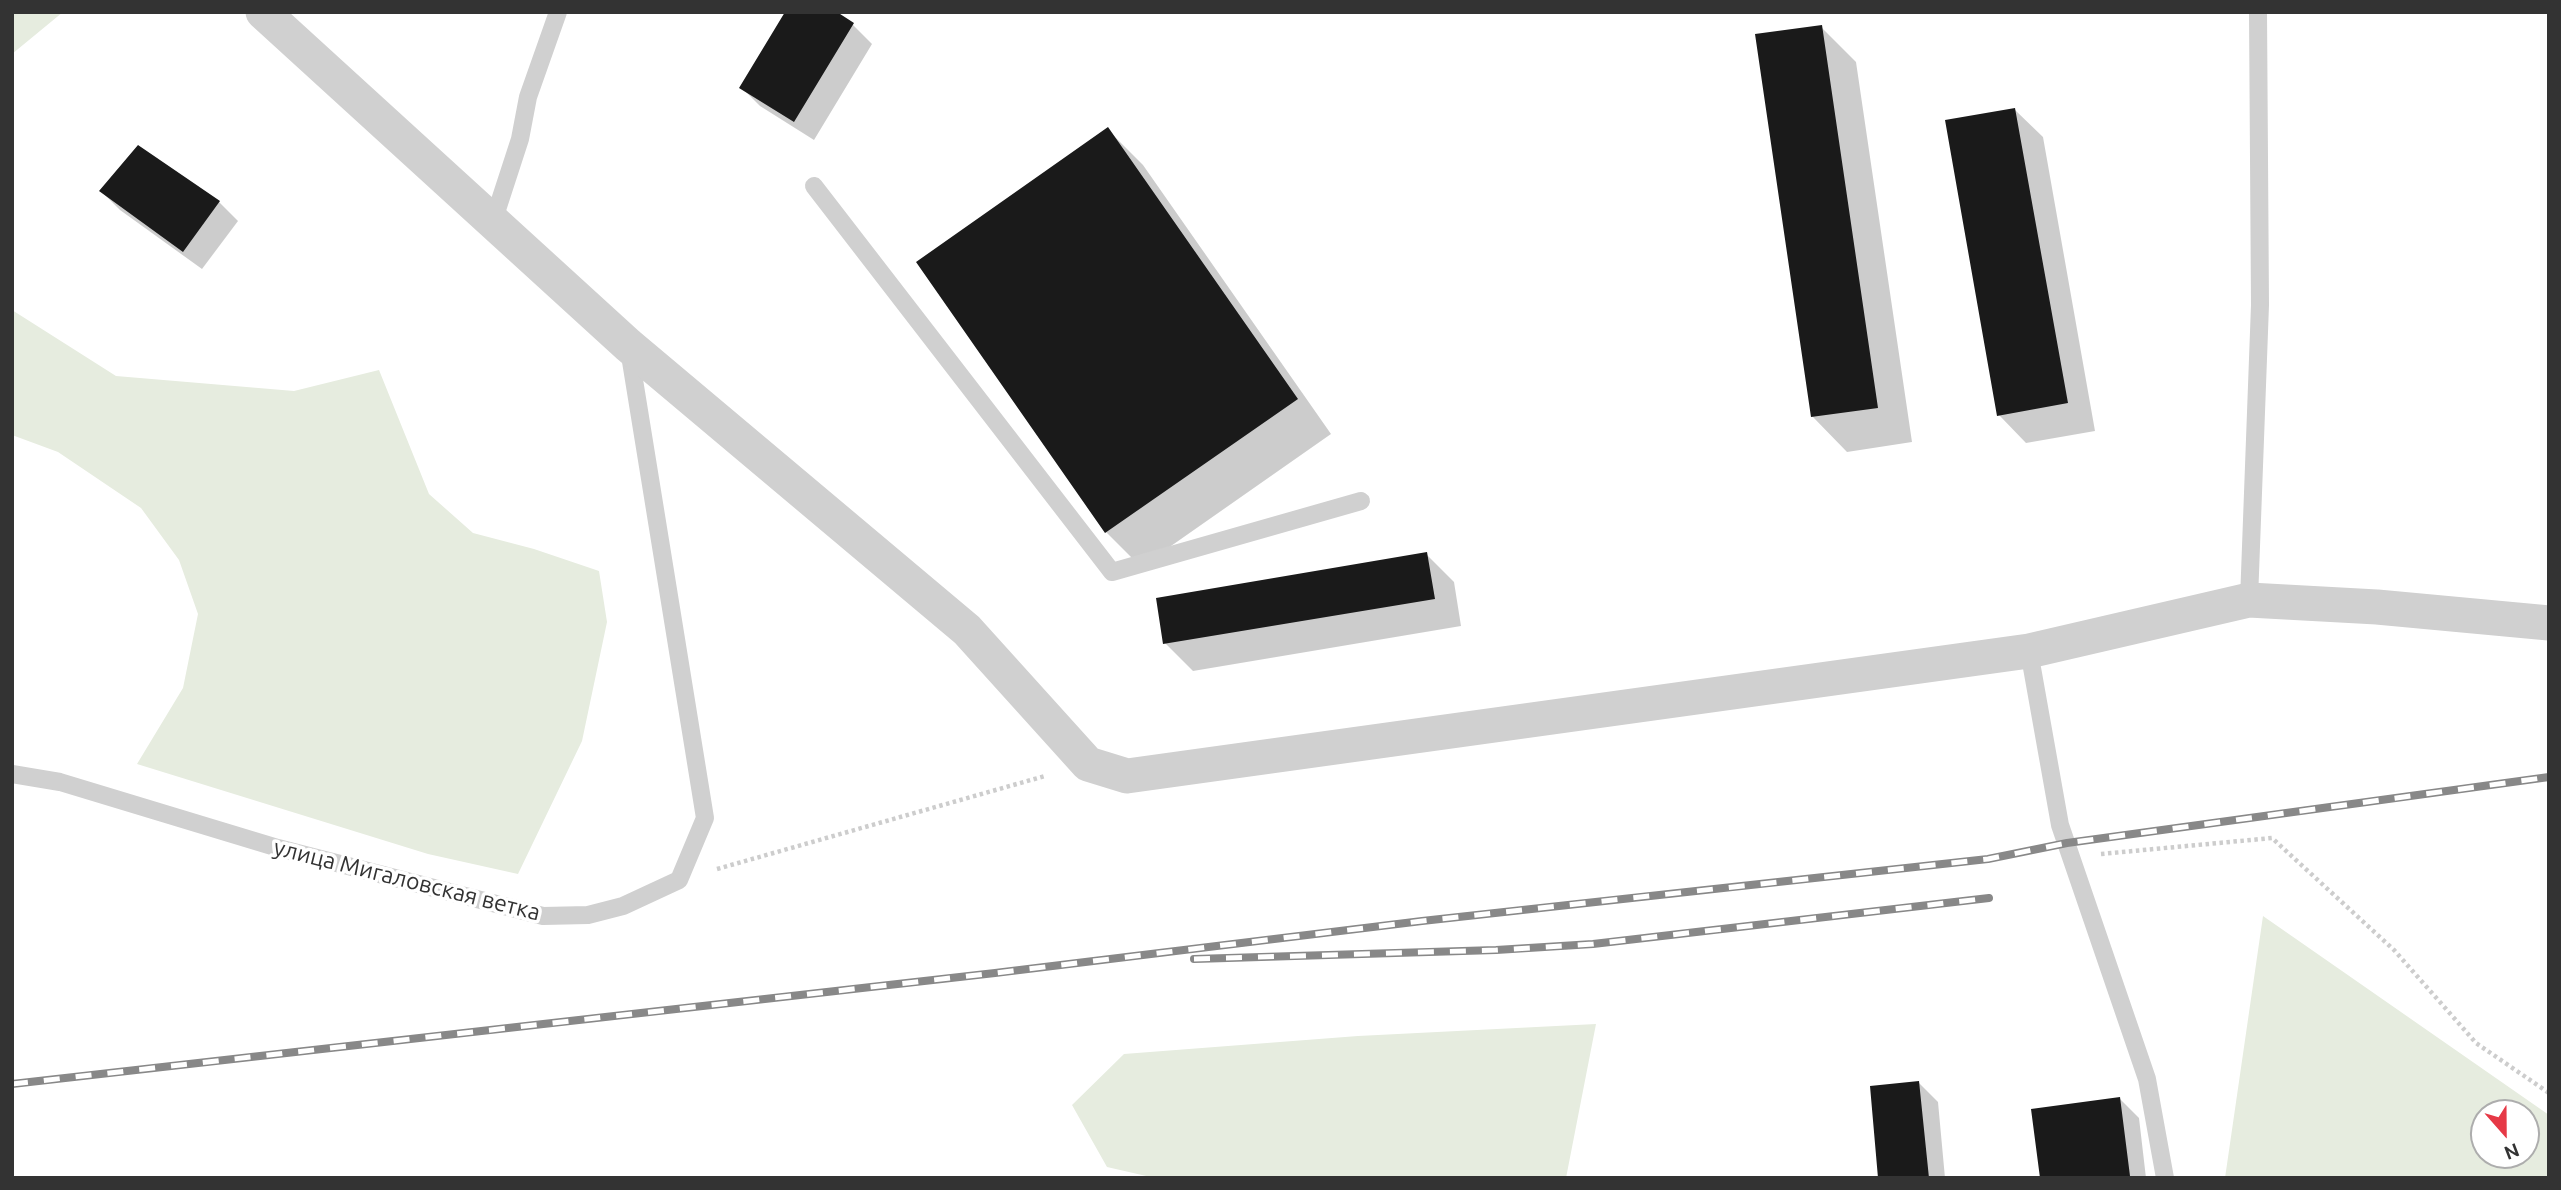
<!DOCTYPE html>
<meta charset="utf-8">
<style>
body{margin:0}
#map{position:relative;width:2561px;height:1190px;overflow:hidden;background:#fff;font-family:Ubuntu,sans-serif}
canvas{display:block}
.frame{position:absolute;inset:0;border:14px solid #333;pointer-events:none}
.north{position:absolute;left:2470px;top:1099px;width:70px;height:70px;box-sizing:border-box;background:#fff;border:2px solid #adadad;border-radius:50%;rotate:159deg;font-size:19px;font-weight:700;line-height:28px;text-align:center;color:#333}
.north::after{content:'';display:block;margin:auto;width:24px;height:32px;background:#e63946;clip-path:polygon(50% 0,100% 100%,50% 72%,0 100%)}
</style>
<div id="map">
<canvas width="2561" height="1190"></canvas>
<div class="frame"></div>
<div class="north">N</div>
</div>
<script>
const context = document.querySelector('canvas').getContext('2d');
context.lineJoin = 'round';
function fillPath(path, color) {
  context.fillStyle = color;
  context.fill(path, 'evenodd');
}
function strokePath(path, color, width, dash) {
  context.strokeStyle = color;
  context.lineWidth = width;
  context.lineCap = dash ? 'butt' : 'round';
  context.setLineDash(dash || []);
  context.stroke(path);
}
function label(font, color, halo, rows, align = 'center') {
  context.font = font + ' Ubuntu,sans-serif';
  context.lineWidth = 7;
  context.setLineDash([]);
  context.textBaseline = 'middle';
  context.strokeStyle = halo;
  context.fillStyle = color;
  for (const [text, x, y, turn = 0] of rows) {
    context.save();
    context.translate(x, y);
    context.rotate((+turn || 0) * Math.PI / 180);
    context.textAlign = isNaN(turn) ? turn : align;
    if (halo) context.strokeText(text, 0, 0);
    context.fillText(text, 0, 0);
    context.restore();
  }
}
const green = new Path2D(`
 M12,12H63L12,54Z
 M12,310L116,376L294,391L379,370L429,494L473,533L534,549L599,571L607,622L582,741L518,874L428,854L137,764L183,688L198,614L179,560L141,508L58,452L12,435Z
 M2263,916L2549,1115V1178H2225ZM2484,1113H2526V1155H2484Z
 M1596,1024L1566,1178H1155L1107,1167L1072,1105L1124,1054L1358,1036Z`);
const shadow = new Path2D(`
 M833,12L853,25L872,44L814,140L760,106L741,87Z
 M1821,27L1856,62L1912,442L1847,452L1812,416Z
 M2015,110L2043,137L2095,431L2026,443L1999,415Z
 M1108,130L1143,165L1331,434L1141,567L1106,532Z
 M138,147L219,202L238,221L202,269L120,210L101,191Z
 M1426,554L1454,582L1461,626L1193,671L1165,643Z
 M1919,1083L1938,1102L1945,1178H1880Z
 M2120,1099L2139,1118L2146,1178H2042Z`);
const building = new Path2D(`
 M785,12H837L854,23L794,122L739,88Z
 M1822,25L1878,408L1811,417L1755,34Z
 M2015,108L2068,403L1997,416L1945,120Z
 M1108,127L1298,399L1105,533L916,262Z
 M138,145L220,201L183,252L99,191Z
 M1427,552L1435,599L1163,644L1156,598Z
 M1919,1081L1929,1178H1878L1870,1086Z
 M2120,1097L2130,1176L2040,1178L2031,1109Z`);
const path = new Path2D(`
 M2101,854L2272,838L2394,950L2476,1043L2549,1093
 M717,869L1045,776`);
const lane = new Path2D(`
 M814,186L1112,572L1361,501
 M493,222L520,139L528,97L558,12
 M2249,600L2260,305L2258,12
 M2029,651L2060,825L2147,1079L2165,1178
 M12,774L60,782L278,848L543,916L588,915L623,906L679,880L705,818L629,349`);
const street = new Path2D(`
 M263,12L628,345L967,630L1088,764L1127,776L2029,651L2249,600L2377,607L2549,623`);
const rail = new Path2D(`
 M1194,959L1496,950L1593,944L1989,898
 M12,1084L995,973L1422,921L1988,859L2067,843L2549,777`);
const streetNames = [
 ["улица Мигаловская ветка",407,880,14]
];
fillPath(green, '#e6ecdf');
fillPath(shadow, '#0003');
fillPath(building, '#1a1a1a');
strokePath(path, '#cdcdcd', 4.5, [3.5, 3.5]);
strokePath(lane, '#d0d0d0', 18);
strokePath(street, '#d0d0d0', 35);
strokePath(rail, '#888', 8);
strokePath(rail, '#fff', 5, [16]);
label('23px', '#333', '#fff', streetNames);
</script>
